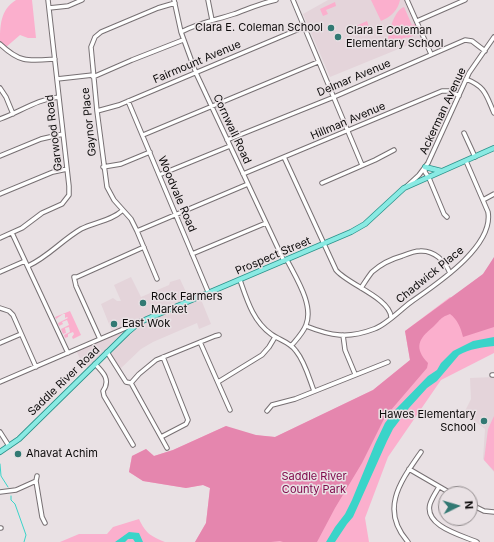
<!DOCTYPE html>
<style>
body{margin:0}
#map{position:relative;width:494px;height:542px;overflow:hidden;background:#e9e1e4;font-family:Inter,sans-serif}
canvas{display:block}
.north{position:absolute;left:438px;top:486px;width:40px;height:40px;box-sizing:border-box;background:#e9e1e4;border:1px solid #918b8d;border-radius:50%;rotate:85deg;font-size:11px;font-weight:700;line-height:16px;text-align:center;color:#0d0b0b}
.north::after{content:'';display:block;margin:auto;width:14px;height:18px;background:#327973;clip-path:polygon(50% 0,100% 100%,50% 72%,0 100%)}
</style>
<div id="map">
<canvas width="494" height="542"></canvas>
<div class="north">N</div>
</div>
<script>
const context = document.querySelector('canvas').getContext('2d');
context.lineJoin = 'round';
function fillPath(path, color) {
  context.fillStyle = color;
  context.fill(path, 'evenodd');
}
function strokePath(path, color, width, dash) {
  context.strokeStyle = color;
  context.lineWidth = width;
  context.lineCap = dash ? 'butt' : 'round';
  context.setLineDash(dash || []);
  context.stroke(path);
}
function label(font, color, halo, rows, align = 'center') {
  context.font = font + ' Inter,sans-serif';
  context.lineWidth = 3;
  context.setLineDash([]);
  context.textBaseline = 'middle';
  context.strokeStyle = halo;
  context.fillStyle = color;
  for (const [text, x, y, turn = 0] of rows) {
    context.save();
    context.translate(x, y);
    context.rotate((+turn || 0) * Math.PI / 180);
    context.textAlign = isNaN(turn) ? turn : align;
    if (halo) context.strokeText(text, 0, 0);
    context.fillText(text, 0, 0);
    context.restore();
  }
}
const built = new Path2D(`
 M328,0H405L423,39L330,77L303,14Z
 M131,277L141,297L169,285L170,282L180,279L190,301L200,297L211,324L199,329L197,323L153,342L141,349L119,370L107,352L89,370L81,361L76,350L113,334L101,304L113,298L117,301H121L114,285Z
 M494,377V472L483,459L485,429L464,413L471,399L470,378Z`);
const green = new Path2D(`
 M16,0H32L36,38H28L20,35L5,48L0,44C0,26 0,10 16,0Z
 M371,0H400C398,10 391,17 381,21Z
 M335,2L336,6L326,10L328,14L323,16L320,9Z
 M404,7L412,25L415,24L417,29L415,31L416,33L414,35L408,38L407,37L388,45C387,35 394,10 404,7Z
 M367,21L370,30L363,33L359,31L356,26Z
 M494,259V353L441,380L388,457L365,518L369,542H195L206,523L210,488L203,485L186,488L143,481L129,472L132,456L146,449L154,456L173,450L226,426L242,434L275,437L373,390L410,360L405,331L450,297L452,298L483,274Z
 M70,311L81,335L73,339L72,337L74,334L73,332L68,334V337L65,338L64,335L70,332L69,327L65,328L66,333L63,334L61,329L69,325L67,320L62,322L63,324L59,326L58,323L68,318L67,317L65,318V314H63L56,319L55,317Z
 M494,416V471L484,460L488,429Z
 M139,519C146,534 151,536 165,542H60L79,534H107L113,527Z`);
const forest = new Path2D(`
 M494,257V327L463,337C461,328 457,319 450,314C439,318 441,320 433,327C418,339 414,348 428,363L427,368L385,417L362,463L335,508L317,542H283L280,541L271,542H195L206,523L210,488L203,485L186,488L143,481L129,472L132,456L146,449L154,456L173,450L226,426L256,435L275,437L373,390L410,360L405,331L483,274Z`);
const water = new Path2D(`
 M494,337V346C483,347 469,349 459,355L437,381L427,388L409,408L393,429L387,441L353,517L347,524L335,542H326L335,527L345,514L352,500L375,444L385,423L395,410L428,376L437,370L441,363L453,351L473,341Z
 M129,532L139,533L143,542H135L133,539H128L125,542H115Z`);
const stream = new Path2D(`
 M0,464L1,476L8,487
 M11,496V500L15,504L26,535L24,542`);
const minor = new Path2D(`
 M174,0L181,32L196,73L284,261
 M208,0L212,20
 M293,0L362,165
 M407,0L431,54
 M49,8L68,6L82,0
 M417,21L465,0
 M181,32C198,23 216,20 234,14C248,9 261,3 276,0
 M0,44C20,63 28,61 55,59
 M93,77L132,60L183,40
 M57,79L93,75
 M466,79C486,87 486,95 494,113
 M0,88L6,97L13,114
 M128,101L209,294
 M97,111L119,105L304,27
 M0,119C20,112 37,99 59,97
 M464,133L475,157
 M143,135L318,62
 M227,140L334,97L465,40L472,41L485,51
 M0,156L41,139L63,134
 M284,157L336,270C347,284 390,298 391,317
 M103,167L121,164L150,152
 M425,168V172L429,178L444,214L447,217
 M243,174L442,91H450L459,96
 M159,175L230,146
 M322,183L375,160L394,150
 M407,186L419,175L428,163L469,73L494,37
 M0,194L53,172L67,169
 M483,200L494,194
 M137,231L248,184
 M12,233L68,353
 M0,238L22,228L42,213L62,204L69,195V186L48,0
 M192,254L266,223
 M287,260C296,278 314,305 306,325C303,333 297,339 291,346
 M28,266C48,257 62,240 81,229C95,222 111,221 123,210
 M0,272L25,261
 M157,279L137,231L131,219L114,200L107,187L97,111L91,47L95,37L101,32L158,8L175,3
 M240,280C247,300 253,321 271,334C279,340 290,342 296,351C305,362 309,378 314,391
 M361,288C365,282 368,277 372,272C381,264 391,259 402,256C407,254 414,251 420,251C434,250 445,261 450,273
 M0,308L9,311L13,315L36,367
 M306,326C331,336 348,339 374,329C386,325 400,310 411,302C435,285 494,247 488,212L466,161
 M343,335L345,350L355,374
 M100,339L76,286L74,277H77L144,247
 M200,342L230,410
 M0,343L21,334
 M107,352L126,382L131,383L167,448
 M95,364C103,372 111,380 103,391L104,396L133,445
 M492,375H494
 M0,382L135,324
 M218,382L262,355L269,347L275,337
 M131,383L139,374L156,360L215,336L219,335
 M267,411L272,405L295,399L388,362
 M0,432L9,446
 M161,437L186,424L188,420L163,357
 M409,469L452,494
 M37,476L36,481L42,517L45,523
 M439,487C436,492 432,498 430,504C424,526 461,535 477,542
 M0,492L16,490L36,481
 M470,504L484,511L494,512
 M0,528H1
 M408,542C379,509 401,481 421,452`);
const major = new Path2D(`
 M425,167L441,171
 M0,452L19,439L128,332L140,322L351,232L365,224L404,188L494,148`);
const markers = [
 [331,28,4,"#327973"],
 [338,37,4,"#327973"],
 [143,303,4,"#327973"],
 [114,324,4,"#327973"],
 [484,421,4,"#327973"],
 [18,454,4,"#327973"]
];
const poiNames = [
 ["Clara E. Coleman School",323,28,"right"],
 ["Clara E Coleman",346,31],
 ["Elementary School",346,44],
 ["Rock Farmers",151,297],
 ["Market",151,310],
 ["East Wok",122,324],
 ["Hawes Elementary",476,415,"right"],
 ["School",476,428,"right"],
 ["Ahavat Achim",26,454]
];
const streetNames = [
 ["Fairmount Avenue",197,62,-23],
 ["Delmar Avenue",354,78,-23],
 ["Ackerman Avenue",443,111,-65],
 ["Hillman Avenue",348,121,-23],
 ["Gaynor Place",89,122,-96],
 ["Cornwall Road",232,129,65],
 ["Garwood Road",54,133,-97],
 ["Woodvale Road",177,194,67],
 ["Prospect Street",273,256,-23],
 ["Chadwick Place",430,275,-39],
 ["Saddle River Road",64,381,-44]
];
const parkNames = [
 ["Saddle River",314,477],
 ["County Park",314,490]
];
fillPath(built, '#e4d4da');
fillPath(green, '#fbafcd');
fillPath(forest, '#e586ae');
fillPath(water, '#3ad4c9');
strokePath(stream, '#3ad4c9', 1);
strokePath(minor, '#777073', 5.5);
strokePath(major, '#2b938b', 6);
strokePath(minor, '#fff', 3.5);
strokePath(major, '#89eae3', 4.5);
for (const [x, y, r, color] of markers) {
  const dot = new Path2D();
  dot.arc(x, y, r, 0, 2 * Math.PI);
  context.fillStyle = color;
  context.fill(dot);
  strokePath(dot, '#e9e1e4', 1.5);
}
label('11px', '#0d0b0b', '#e9e1e4', poiNames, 'left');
label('11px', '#0d0b0b', '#e9e1e4', streetNames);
label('11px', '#800c4d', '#e9e1e4', parkNames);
</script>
